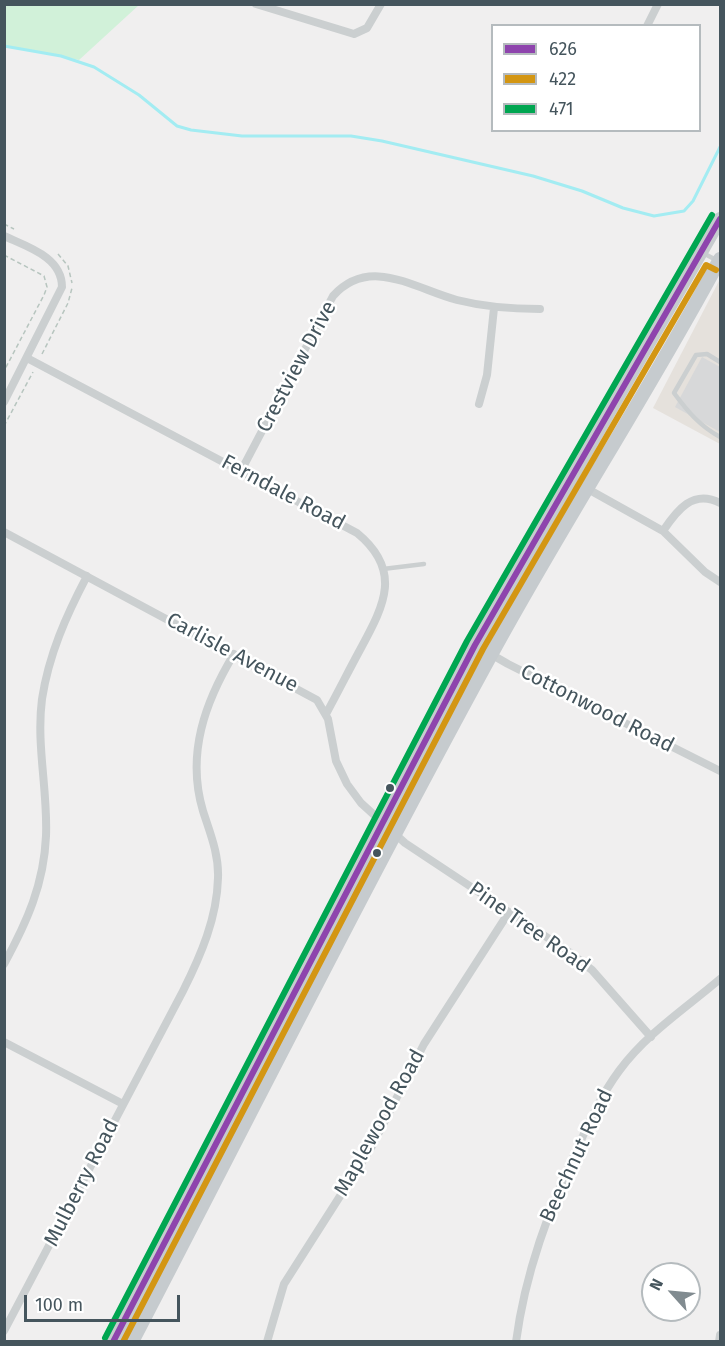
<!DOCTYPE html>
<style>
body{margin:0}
#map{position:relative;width:725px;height:1346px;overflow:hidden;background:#f0efef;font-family:"Fira Sans",sans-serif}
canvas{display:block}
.frame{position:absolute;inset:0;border:6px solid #45555d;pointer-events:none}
.legend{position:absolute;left:491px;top:24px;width:210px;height:108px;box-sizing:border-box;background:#fff;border:2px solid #b5bbbe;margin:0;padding:8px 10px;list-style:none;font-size:18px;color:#45555d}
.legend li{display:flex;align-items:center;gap:12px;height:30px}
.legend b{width:30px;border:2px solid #b5bbbe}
.north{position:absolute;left:641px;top:1262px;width:60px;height:60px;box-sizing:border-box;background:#fff;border:2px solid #b5bbbe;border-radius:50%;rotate:297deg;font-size:16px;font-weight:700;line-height:24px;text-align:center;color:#45555d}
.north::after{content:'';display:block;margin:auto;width:21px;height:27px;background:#818b90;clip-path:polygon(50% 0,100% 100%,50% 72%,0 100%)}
.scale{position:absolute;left:24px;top:1295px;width:156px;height:27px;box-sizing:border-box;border:3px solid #45555d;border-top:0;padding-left:8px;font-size:18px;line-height:21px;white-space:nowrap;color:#45555d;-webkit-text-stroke:4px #fff;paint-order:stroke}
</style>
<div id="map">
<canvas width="725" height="1346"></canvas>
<div class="frame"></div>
<ul class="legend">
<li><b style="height:8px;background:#8e44ad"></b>626</li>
<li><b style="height:8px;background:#d39613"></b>422</li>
<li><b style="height:8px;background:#00a651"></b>471</li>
</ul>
<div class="north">N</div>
<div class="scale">100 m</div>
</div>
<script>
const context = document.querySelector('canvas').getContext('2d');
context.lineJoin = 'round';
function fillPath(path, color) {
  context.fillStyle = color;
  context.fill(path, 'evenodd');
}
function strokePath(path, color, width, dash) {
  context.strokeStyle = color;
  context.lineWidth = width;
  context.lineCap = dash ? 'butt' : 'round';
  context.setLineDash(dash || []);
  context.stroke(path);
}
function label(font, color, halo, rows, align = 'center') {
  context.font = font + ' "Fira Sans",sans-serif';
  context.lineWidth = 5;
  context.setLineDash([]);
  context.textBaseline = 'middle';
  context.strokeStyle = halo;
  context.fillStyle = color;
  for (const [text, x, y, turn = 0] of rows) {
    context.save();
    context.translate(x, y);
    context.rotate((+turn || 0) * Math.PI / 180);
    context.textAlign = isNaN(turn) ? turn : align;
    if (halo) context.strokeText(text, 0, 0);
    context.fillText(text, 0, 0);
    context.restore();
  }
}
const commercial = new Path2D(`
 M720,279V444L653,408Z`);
const green = new Path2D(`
 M4,5L5,4L139,5L79,60L5,46Z`);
const stream = new Path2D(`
 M4,46L61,56L94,67L139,95L177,126L191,130L242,136H351L382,141L533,176L582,191L623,208L654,216L684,211L693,201L720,147`);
const building = new Path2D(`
 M702,357L720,367V432L675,407Z`);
const path = new Path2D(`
 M4,224L14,229
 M58,254L68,266L72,283
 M4,255L44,276L47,287L44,295L4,371
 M42,354L68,303L72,288
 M4,426L33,372`);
const service = new Path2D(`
 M703,253L718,261
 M720,362L707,354L696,355L674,393C688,412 700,426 720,437
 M383,569L424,564`);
const minor = new Path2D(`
 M256,4L354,34L367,28L381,4
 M647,26L658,4
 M4,236C28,247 62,257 62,287L4,402
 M27,358L357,533C402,570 385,604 361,648C349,670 338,692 326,714
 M479,404L487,375L494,308
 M241,471L333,296C370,255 415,289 457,300C485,307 511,309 540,309
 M566,485L586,488L663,531L705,572L720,582
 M663,531C677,510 693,489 720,503
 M4,532L317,700L328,719L336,761L347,784L361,803L405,843L569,952L592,970L651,1037
 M475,645L508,664L720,771
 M4,964C27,922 44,884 46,836C48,791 36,745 42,699C49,654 66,616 87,576
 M4,1042L123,1104
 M4,1331L183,991C201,955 217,918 218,878C219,854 210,833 203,811C186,754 205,702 234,654
 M267,1342L284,1284L372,1146L424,1044L509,912
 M516,1342C525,1273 549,1209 578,1147C590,1120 602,1094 619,1071C646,1034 686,1008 720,979
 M719,1342L720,1335`);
const primary = new Path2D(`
 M113,1342L475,645L720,219
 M132,1342C251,1113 367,882 491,655C564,521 648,393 720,259`);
const bus1 = new Path2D(`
 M113,1342L475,645L720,219`);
const bus2 = new Path2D(`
 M123,1342L483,649L706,265L716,270`);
const bus3 = new Path2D(`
 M105,1338L467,641L712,215`);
const markers = [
 [390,788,5,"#45555d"],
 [377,853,5,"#45555d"]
];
const streetNames = [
 ["Crestview Drive",297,367,-62],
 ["Ferndale Road",283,493,28],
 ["Carlisle Avenue",232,653,28],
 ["Cottonwood Road",597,709,27],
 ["Pine Tree Road",529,928,35],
 ["Maplewood Road",380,1123,-61],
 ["Beechnut Road",577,1156,-65],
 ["Mulberry Road",82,1183,-63]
];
fillPath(commercial, '#e5e1dc');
fillPath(green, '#d1f1d9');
strokePath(stream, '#a3ecf2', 3);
fillPath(building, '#d7d8d9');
strokePath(path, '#b7c5bf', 1.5, [4.5, 3]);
strokePath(service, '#cbcfd0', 4.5);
strokePath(minor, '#cbcfd0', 8);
strokePath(primary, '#c6cbce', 14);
strokePath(bus1, '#8e44ad', 6);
strokePath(bus2, '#d39613', 6);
strokePath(bus3, '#00a651', 6);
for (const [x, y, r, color] of markers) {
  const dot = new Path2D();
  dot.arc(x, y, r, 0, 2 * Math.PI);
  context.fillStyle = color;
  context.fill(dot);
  strokePath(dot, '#fff', 2);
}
label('21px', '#45555d', '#fff', streetNames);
</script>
